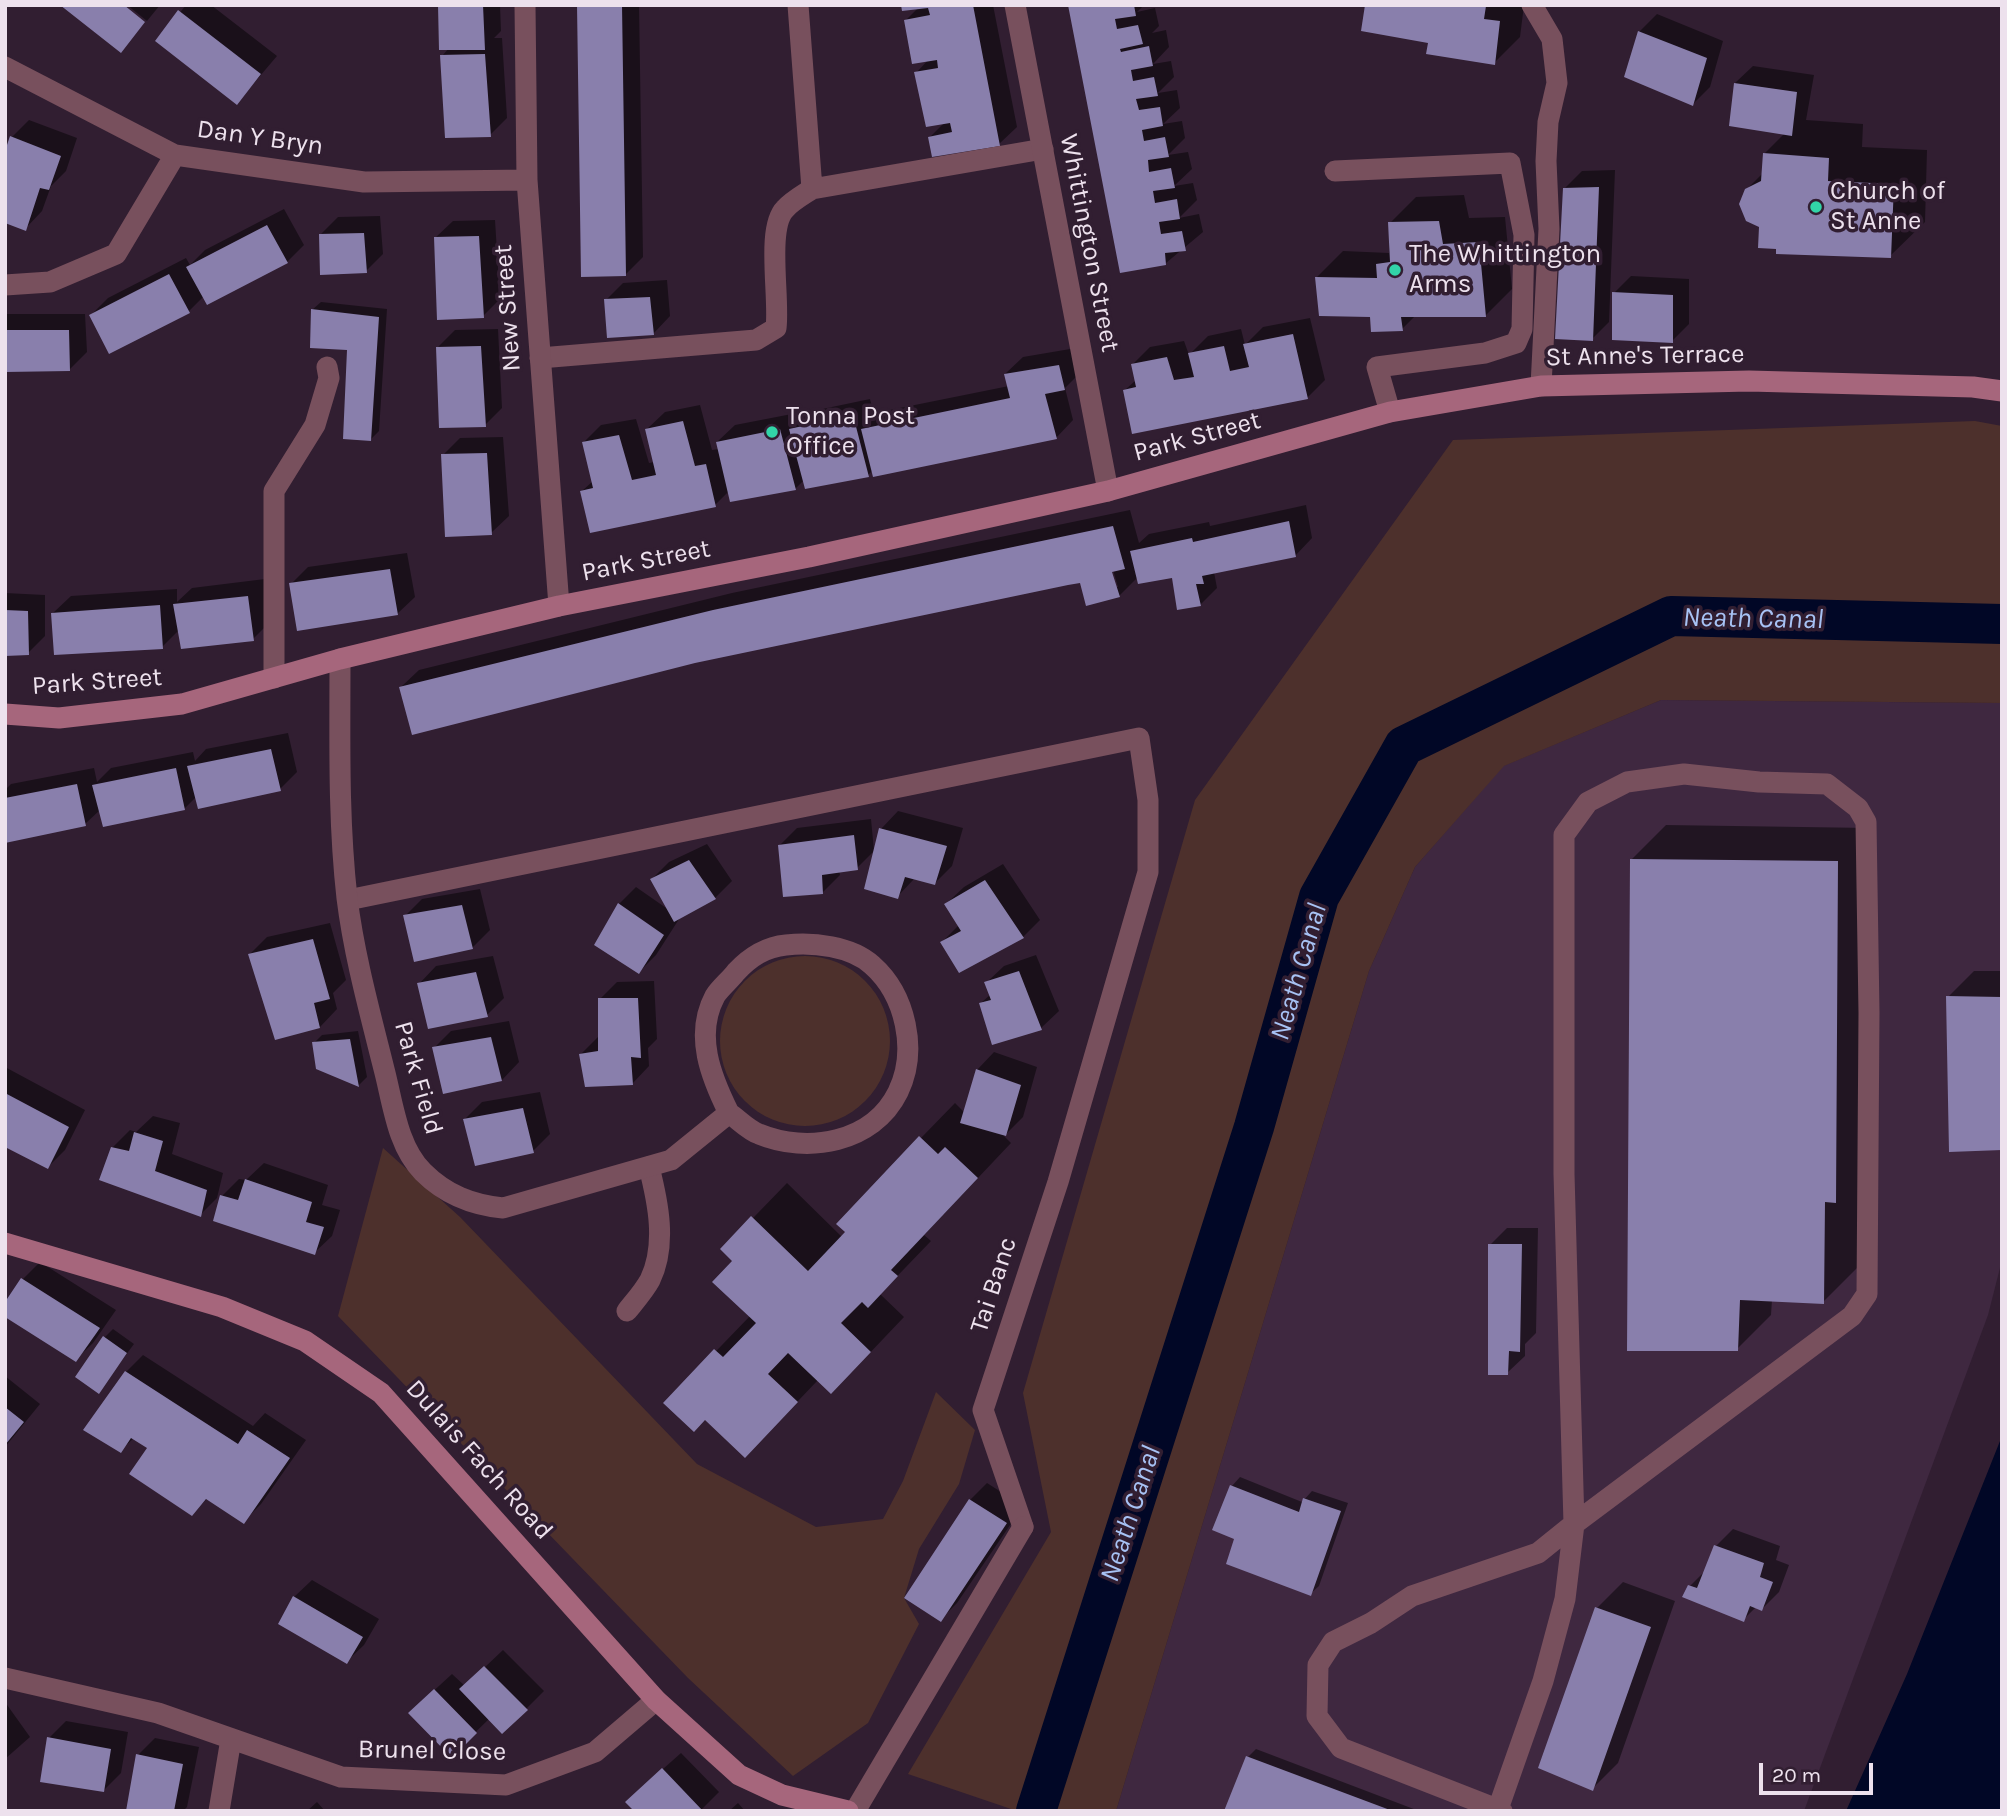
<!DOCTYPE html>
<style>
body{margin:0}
#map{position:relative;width:2007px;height:1816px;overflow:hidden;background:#311e31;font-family:Karla,sans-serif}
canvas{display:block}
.frame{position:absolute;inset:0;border:7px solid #ede1ed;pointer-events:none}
.scale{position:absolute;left:1759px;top:1763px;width:114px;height:32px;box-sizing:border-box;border:4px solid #ede1ed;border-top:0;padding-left:9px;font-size:21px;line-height:24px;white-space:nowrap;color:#ede1ed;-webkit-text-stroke:5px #311e31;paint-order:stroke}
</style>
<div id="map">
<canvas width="2007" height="1816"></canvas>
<div class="frame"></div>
<div class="scale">20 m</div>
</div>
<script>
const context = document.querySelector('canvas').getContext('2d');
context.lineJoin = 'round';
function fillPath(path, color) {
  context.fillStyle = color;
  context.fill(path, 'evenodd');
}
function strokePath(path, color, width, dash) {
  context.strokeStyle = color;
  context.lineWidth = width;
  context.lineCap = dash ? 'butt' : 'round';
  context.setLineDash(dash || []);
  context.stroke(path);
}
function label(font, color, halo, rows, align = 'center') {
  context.font = font + ' Karla,sans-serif';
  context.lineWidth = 7;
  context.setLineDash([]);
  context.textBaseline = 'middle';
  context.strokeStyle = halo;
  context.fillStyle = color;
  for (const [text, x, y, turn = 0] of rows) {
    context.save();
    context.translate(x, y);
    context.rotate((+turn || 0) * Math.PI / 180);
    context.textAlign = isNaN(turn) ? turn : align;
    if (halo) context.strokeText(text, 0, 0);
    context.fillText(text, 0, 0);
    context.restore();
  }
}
const built = new Path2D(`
 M1661,700L2002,703V1260L1988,1315L1804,1811H1116L1369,971L1415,867L1503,766Z`);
const green = new Path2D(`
 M1975,421L2002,426V703L1661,700L1504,766L1415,867L1369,971L1116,1811H1017L908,1774L1051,1532L1023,1393L1195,800L1453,440Z
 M720 1041a85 85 0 1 1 170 0a85 85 0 1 1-170 0Z
 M383,1148L460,1217L697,1464L816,1527L883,1519L903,1481L936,1392L975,1430L959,1484L919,1549L904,1598L919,1624L868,1723L793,1776L688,1678L338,1316Z`);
const water = new Path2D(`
 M2002,1436V1811H1846L1907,1674Z`);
const shadow = new Path2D(`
 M127,5H160L147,21Z
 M186,5H211L277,56L237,103L157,41Z
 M439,5H500L501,31L494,38H502L507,118L490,135L442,56L449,48Z
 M578,5H639L643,257L625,275Z
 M903,5H993L1017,127L999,144L930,137L945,122L916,73L929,59L906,20L919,7Z
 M1071,5H1144L1137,12L1155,8L1159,26L1152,33L1166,30L1169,47L1153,64L1171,61L1174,77L1158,93L1177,90L1180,108L1163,124L1182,121L1185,138L1168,155L1188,152L1192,169L1174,186L1193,183L1197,200L1179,218L1199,214L1203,232L1166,263Z
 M1367,5H1524L1520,37L1494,63L1430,41Z
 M1657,14L1723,41L1710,87L1693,104L1626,76L1640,31Z
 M1753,66L1814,75L1806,120L1863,124L1862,147L1927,150L1925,222L1890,256L1778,247L1760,225L1746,190L1763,173L1765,153L1785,133L1735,83Z
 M29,120L77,138L66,171L51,186L42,211L25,229L12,137Z
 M1615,170L1609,322L1592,339L1565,188L1582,171Z
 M1464,195L1469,218L1505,217L1512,289L1486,315H1416L1402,329L1372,315L1317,277L1343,251L1389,253L1390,223L1416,197Z
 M284,209L304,245L287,262L204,296L189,311L109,351L91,315L108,298L186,258L190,265L205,250Z
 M380,216L383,254L366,271L321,234L338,217Z
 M495,220L500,299L483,316L435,238L453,221Z
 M1631,276L1689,279V324L1672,341L1612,295Z
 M667,280L670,316L653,334L606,300L623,283Z
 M321,302L387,309L379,431L370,440L348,349L312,310Z
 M5,314H85L87,352L70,369L5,370Z
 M1310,318L1325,380L1308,397L1125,390L1136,380L1132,365L1150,347L1184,341L1189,355L1208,336L1241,329L1245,345L1263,327Z
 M498,329L502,408L485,425L438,347L455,330Z
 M1076,348L1082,371L1065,388L1073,420L1056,438L873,470L868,475L804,480L795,489L729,491L715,505L582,491L593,481L584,442L601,425L636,419L649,463L655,462L647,429L665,412L700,405L712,450L719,449L717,442L735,425L797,413L799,421L808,412L870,399L875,418L880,412L1009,386L1005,374L1023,357Z
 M503,437L509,516L491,533L443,455L460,438Z
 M1306,505L1312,538L1295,556L1214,572L1217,588L1200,605L1173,576L1138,577L1119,596L1081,581L401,687L419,670L732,593L1130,510L1139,543L1149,534L1209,522L1210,526ZM1111,563L1118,587H1115L1108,565Z
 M407,553L415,597L397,614L291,584L308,567Z
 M265,579L270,622L253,639L179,630L162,647L53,613L71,596L177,589V602L192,588Z
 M5,593L45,595V636L28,653L5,654Z
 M288,733L297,772L280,789L196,797L185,808L100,810L85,824L5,841V790L11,784L94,768L97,782L111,768L193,752L195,761L206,749Z
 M898,811L963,828L952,866L935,883L914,879L897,897L881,829Z
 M871,819L874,851L857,868L839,870L840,875L823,892L779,846L797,828Z
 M1666,825L1871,828L1857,1268L1823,1302L1772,1300L1771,1315L1737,1349L1632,859Z
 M707,844L732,881L715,898L681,916L656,955L639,972L619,904L636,887L669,910L652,879L669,862Z
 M1003,864L1040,920L1023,937L942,942L959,925L946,904L964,887Z
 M480,889L490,930L472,948L405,916L422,899Z
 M330,923L346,980L333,993L337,1009L320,1027L250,954L267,937Z
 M1036,955L1059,1011L1041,1028L993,1043L981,1003L991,994L986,983L1004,966Z
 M493,956L504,998L487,1015L419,984L436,966Z
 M1974,971H2002V1149L1948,997Z
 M654,981L657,1039L648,1048L649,1066L632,1084L581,1054L598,1037L600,999L617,982Z
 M509,1021L519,1062L502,1080L434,1048L451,1031Z
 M358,1031L367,1077L359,1085L317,1068L314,1043L322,1035Z
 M994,1052L1037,1067L1023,1117L1004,1136L1011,1143L924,1235L931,1241L880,1294L904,1317L865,1358L818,1380L779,1421L705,1418L666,1403L750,1316L735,1261L723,1249L787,1183L842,1237L847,1232L839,1224L921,1138L955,1103L965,1113L977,1070Z
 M5,1067L85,1110L65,1150L48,1167L5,1145Z
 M540,1092L550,1134L533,1151L465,1119L482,1102Z
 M153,1116L180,1123L172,1154L223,1173L217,1198L200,1215L112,1148L130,1130L136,1132Z
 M264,1163L328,1185L322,1205L340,1210L332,1236L314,1253L222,1196L239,1179L246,1180Z
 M1507,1228H1538L1536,1333L1525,1344V1356L1507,1373L1490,1245Z
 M40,1262L116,1310L93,1343L75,1360L5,1305L23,1279Z
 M113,1329L134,1344L98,1392L105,1337Z
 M143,1355L253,1426L265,1413L306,1440L261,1504L244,1521L208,1498L192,1513L149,1448L134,1438L120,1451L126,1372Z
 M5,1376L40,1404L5,1447Z
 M1240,1477L1302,1502L1312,1491L1348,1503L1319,1586L1310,1594L1236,1538L1215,1529L1232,1486Z
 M987,1483L1023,1506L957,1603L940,1620L970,1500Z
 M1733,1529L1780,1546L1776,1560L1789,1565L1779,1592L1762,1609L1756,1607L1743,1620L1690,1586L1707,1569L1716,1546Z
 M312,1580L379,1619L364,1645L346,1662L294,1597Z
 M1623,1582L1675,1601L1618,1763L1592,1789L1597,1608Z
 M503,1650L544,1691L526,1709L490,1718L452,1755L428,1696L452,1674L465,1686Z
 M5,1702L30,1737L5,1759Z
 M66,1721L128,1732L121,1773L104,1790L49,1738Z
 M155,1738L199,1747L187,1807L183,1811H128L138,1755Z
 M1256,1749L1419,1811H1226L1248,1757Z
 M681,1753L719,1792L700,1811L645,1785Z
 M317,1802L325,1811H307Z
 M738,1803L745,1811H729Z`);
const canal = new Path2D(`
 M1036,1811L1254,1127L1319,897L1404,746L1671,616L2002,624`);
const building = new Path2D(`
 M60,5H124L145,22L121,53Z
 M438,5H483L485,50H439Z
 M577,5H622L626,276L581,277Z
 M901,5H973L1000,146L932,157L928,137L952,132L950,123L926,127L914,72L938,68L937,60L912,64L904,20L930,15L928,8L902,11Z
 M1068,5H1134L1136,16L1115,19L1117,29L1138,25L1143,44L1120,49L1121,52L1149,46L1153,66L1131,70L1133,81L1154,77L1158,96L1136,99L1139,110L1160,107L1163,126L1142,130L1144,141L1165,137L1169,157L1148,160L1149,172L1171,168L1175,188L1153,191L1155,203L1177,199L1180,219L1159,222L1161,234L1182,231L1186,251L1165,253L1166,265L1120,273Z
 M1365,5L1486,6L1484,19L1500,21L1495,65L1426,54L1428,43L1361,31Z
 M178,10L261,74L237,105L155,41Z
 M1638,31L1707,58L1693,106L1624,77Z
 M485,54L491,137L445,138L440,55Z
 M1734,83L1797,92L1792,136L1729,126Z
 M10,136L61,156L49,190L40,188L26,231L5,223V151Z
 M1763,153L1829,158L1828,181L1894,184L1891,258L1776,254V249L1758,248L1759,227L1746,221L1739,204L1745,189L1761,181Z
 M1599,187L1593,341L1555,339L1563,188Z
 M1439,221L1443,244L1479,242L1486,317H1401L1403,331L1371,332L1370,317L1319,316L1315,277L1377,278L1376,264L1390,262L1388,222Z
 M267,225L288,263L207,305L186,267Z
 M364,233L367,273L320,275L319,234Z
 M479,236L484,318L437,320L434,237Z
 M169,274L190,313L109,354L89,315Z
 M1612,292L1673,295V343L1612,340Z
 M650,297L654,335L607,338L604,299Z
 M311,309L379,317L371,441L343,439L347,350L310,348Z
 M5,330H69L70,371L5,372Z
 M1293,334L1308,399L1132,434L1123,390L1136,387L1131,364L1167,357L1174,380L1194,377L1188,353L1224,346L1230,371L1249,367L1243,344Z
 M481,346L486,427L439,428L436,347Z
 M1059,365L1065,390L1045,394L1057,439L873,477L861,429L1010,398L1004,374Z
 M853,415L869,477L805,489L789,429Z
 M683,421L695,466L706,464L716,507L590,533L580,491L593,488L582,442L619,435L632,480L656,475L645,429Z
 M780,429L796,490L730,502L716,442Z
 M487,453L492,535L445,537L441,454Z
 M1289,521L1296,557L1202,576L1204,584H1196L1201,606L1177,610L1172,578L1138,584L1130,551L1192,538L1193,542Z
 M1113,526L1125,569L1112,572L1120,597L1086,606L1080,583L1068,585L695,663L412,735L399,687L713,610Z
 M390,569L398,615L297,631L289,583Z
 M248,596L254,641L181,649L173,604Z
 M160,605L163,649L54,655L51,613Z
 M5,610L28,611L29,655L5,656Z
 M271,749L281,791L198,809L187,766Z
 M176,768L185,810L103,827L92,785Z
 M77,784L86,826L5,843V798Z
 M879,828L947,846L935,885L905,877L898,899L864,889Z
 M854,835L858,870L822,875L823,894L783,897L778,845Z
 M1630,859L1838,861L1836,1203L1825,1202L1824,1304L1740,1300L1738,1351H1627Z
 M689,860L716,899L674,922L650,879Z
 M985,880L1024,938L959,973L940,942L961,931L944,904Z
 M618,903L664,935L639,974L594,945Z
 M462,905L473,949L414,962L403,915Z
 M313,939L330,999L314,1003L320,1028L275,1040L248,954Z
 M1019,971L1042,1030L992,1045L979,1003L991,1000L984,982Z
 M476,972L488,1017L428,1029L417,983Z
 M1946,996L2002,997V1150L1949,1152Z
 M598,998H638L641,1058L631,1057L633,1085L585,1087L579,1054L598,1051Z
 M491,1037L502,1081L443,1094L432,1047Z
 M350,1039L359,1087L316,1069L312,1042Z
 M976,1069L1021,1085L1006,1136L960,1123Z
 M5,1093L69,1127L48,1169L5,1147Z
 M523,1108L534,1153L475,1166L463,1119Z
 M134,1132L163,1141L155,1171L207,1190L201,1217L99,1180L111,1147L129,1151Z
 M919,1136L938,1154L945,1147L978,1178L891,1270L898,1276L868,1308L862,1302L841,1323L871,1352L831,1394L788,1353L768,1374L798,1402L745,1458L705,1420L694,1432L663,1403L714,1349L723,1357L756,1323L712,1282L732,1261L720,1249L751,1216L808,1271L845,1232L836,1224Z
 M245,1179L312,1202L306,1222L324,1227L315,1255L213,1221L220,1195L238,1200Z
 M1488,1244H1522L1520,1352L1509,1351L1508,1375H1488Z
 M21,1278L100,1328L76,1362L5,1317V1302Z
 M103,1336L127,1353L99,1394L75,1377Z
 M125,1371L238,1444L247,1430L290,1458L244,1524L206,1499L192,1516L129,1474L147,1448L131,1438L121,1453L83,1430Z
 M5,1407L24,1422L5,1445Z
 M1230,1485L1299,1512L1303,1498L1341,1511L1311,1596L1226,1564L1234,1539L1212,1530Z
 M969,1499L1007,1523L941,1622L904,1598Z
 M1714,1545L1764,1563L1760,1577L1773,1582L1762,1611L1750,1606L1744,1622L1682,1597L1688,1585L1697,1588Z
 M293,1596L363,1637L347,1664L278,1624Z
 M1595,1607L1651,1627L1593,1791L1538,1768Z
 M484,1666L528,1710L502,1734L459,1689Z
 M434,1689L477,1733L452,1758L408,1713Z
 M47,1737L111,1749L104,1792L40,1782Z
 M136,1754L183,1764L174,1811H126Z
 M1246,1756L1390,1810V1811H1224Z
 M662,1768L703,1811H634L625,1802Z`);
const lane = new Path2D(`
 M798,5L812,189
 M1335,171L1510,163L1524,235L1522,329L1516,343L1485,353L1377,367L1390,412
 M540,358L756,340L776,328C780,299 766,228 785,209C792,201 803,195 812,189L1043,149
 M274,678V491L315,425L329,378L327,367
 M348,900L1139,738L1148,800V872L1058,1182L983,1410L1023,1527
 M627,1311C635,1301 644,1291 650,1280C667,1245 658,1202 649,1167
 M1498,1809L1543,1681L1565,1599L1574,1524L1564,1174V835L1588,802L1627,782L1684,774L1759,782L1827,784L1858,808L1866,822L1869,1013L1867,1294L1852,1316L1574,1524L1538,1553L1412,1596L1371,1623L1333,1642L1318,1665L1317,1716L1341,1748L1502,1811`);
const street = new Path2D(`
 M525,5L527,180L559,606
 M1015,5L1108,491
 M1532,5L1552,39L1557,83L1548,122L1546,161L1549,229L1541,386
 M5,67L175,155L364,182L527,180
 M5,285L50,282L116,254L175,155
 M340,659C340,739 338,818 347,898C354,955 370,1013 384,1069C393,1103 397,1146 423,1172C446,1195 472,1205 503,1208L671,1160L729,1113C711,1077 694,1035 715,996C720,988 730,980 736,972C750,957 765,947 786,945C813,942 851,946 872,965C906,995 918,1051 898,1092C873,1143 807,1154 759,1134C748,1130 738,1119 729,1113
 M5,1678L158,1713L341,1777L506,1785L595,1752L656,1700
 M219,1811L231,1739
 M855,1811L1023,1527`);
const secondary = new Path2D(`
 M5,714L59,718L182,704L340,659L559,606L809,557L1108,491L1390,412L1541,386L1749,381L1973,387L2002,391
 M5,1243L222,1307L305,1341L381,1393L656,1700L739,1775L782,1795L848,1811`);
const markers = [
 [1816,207,7,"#32d4a8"],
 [1395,270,7,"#32d4a8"],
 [772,432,7,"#32d4a8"]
];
const streetNames = [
 ["Dan Y Bryn",260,138,8],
 ["Whittington Street",1089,243,79],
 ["New Street",508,308,-94],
 ["St Anne's Terrace",1645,356,-1],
 ["Park Street",1197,437,-15],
 ["Park Street",646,561,-11],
 ["Park Street",97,682,-4],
 ["Park Field",418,1078,74],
 ["Tai Banc",994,1285,-72],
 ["Dulais Fach Road",479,1460,48],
 ["Brunel Close",432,1751,1]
];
const poiNames = [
 ["Church of",1830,192],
 ["St Anne",1830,222],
 ["The Whittington",1409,255],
 ["Arms",1409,285],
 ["Tonna Post",786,417],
 ["Office",786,447]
];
const waterNames = [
 ["Neath Canal",1753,619,1],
 ["Neath Canal",1299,972,-74],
 ["Neath Canal",1131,1514,-72]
];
fillPath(built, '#3f2840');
fillPath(green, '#4d302c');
fillPath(water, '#010726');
fillPath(shadow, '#0007');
strokePath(canal, '#010726', 40);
fillPath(building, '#897fac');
strokePath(lane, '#78505d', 21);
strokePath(street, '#78505d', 21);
strokePath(secondary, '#a6667c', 21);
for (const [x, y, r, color] of markers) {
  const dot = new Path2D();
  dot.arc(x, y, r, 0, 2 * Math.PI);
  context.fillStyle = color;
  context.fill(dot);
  strokePath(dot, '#311e31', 2.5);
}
label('26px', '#ede1ed', '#311e31', streetNames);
label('26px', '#ede1ed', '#311e31', poiNames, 'left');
label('italic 28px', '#a7c2f4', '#311e31', waterNames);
</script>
